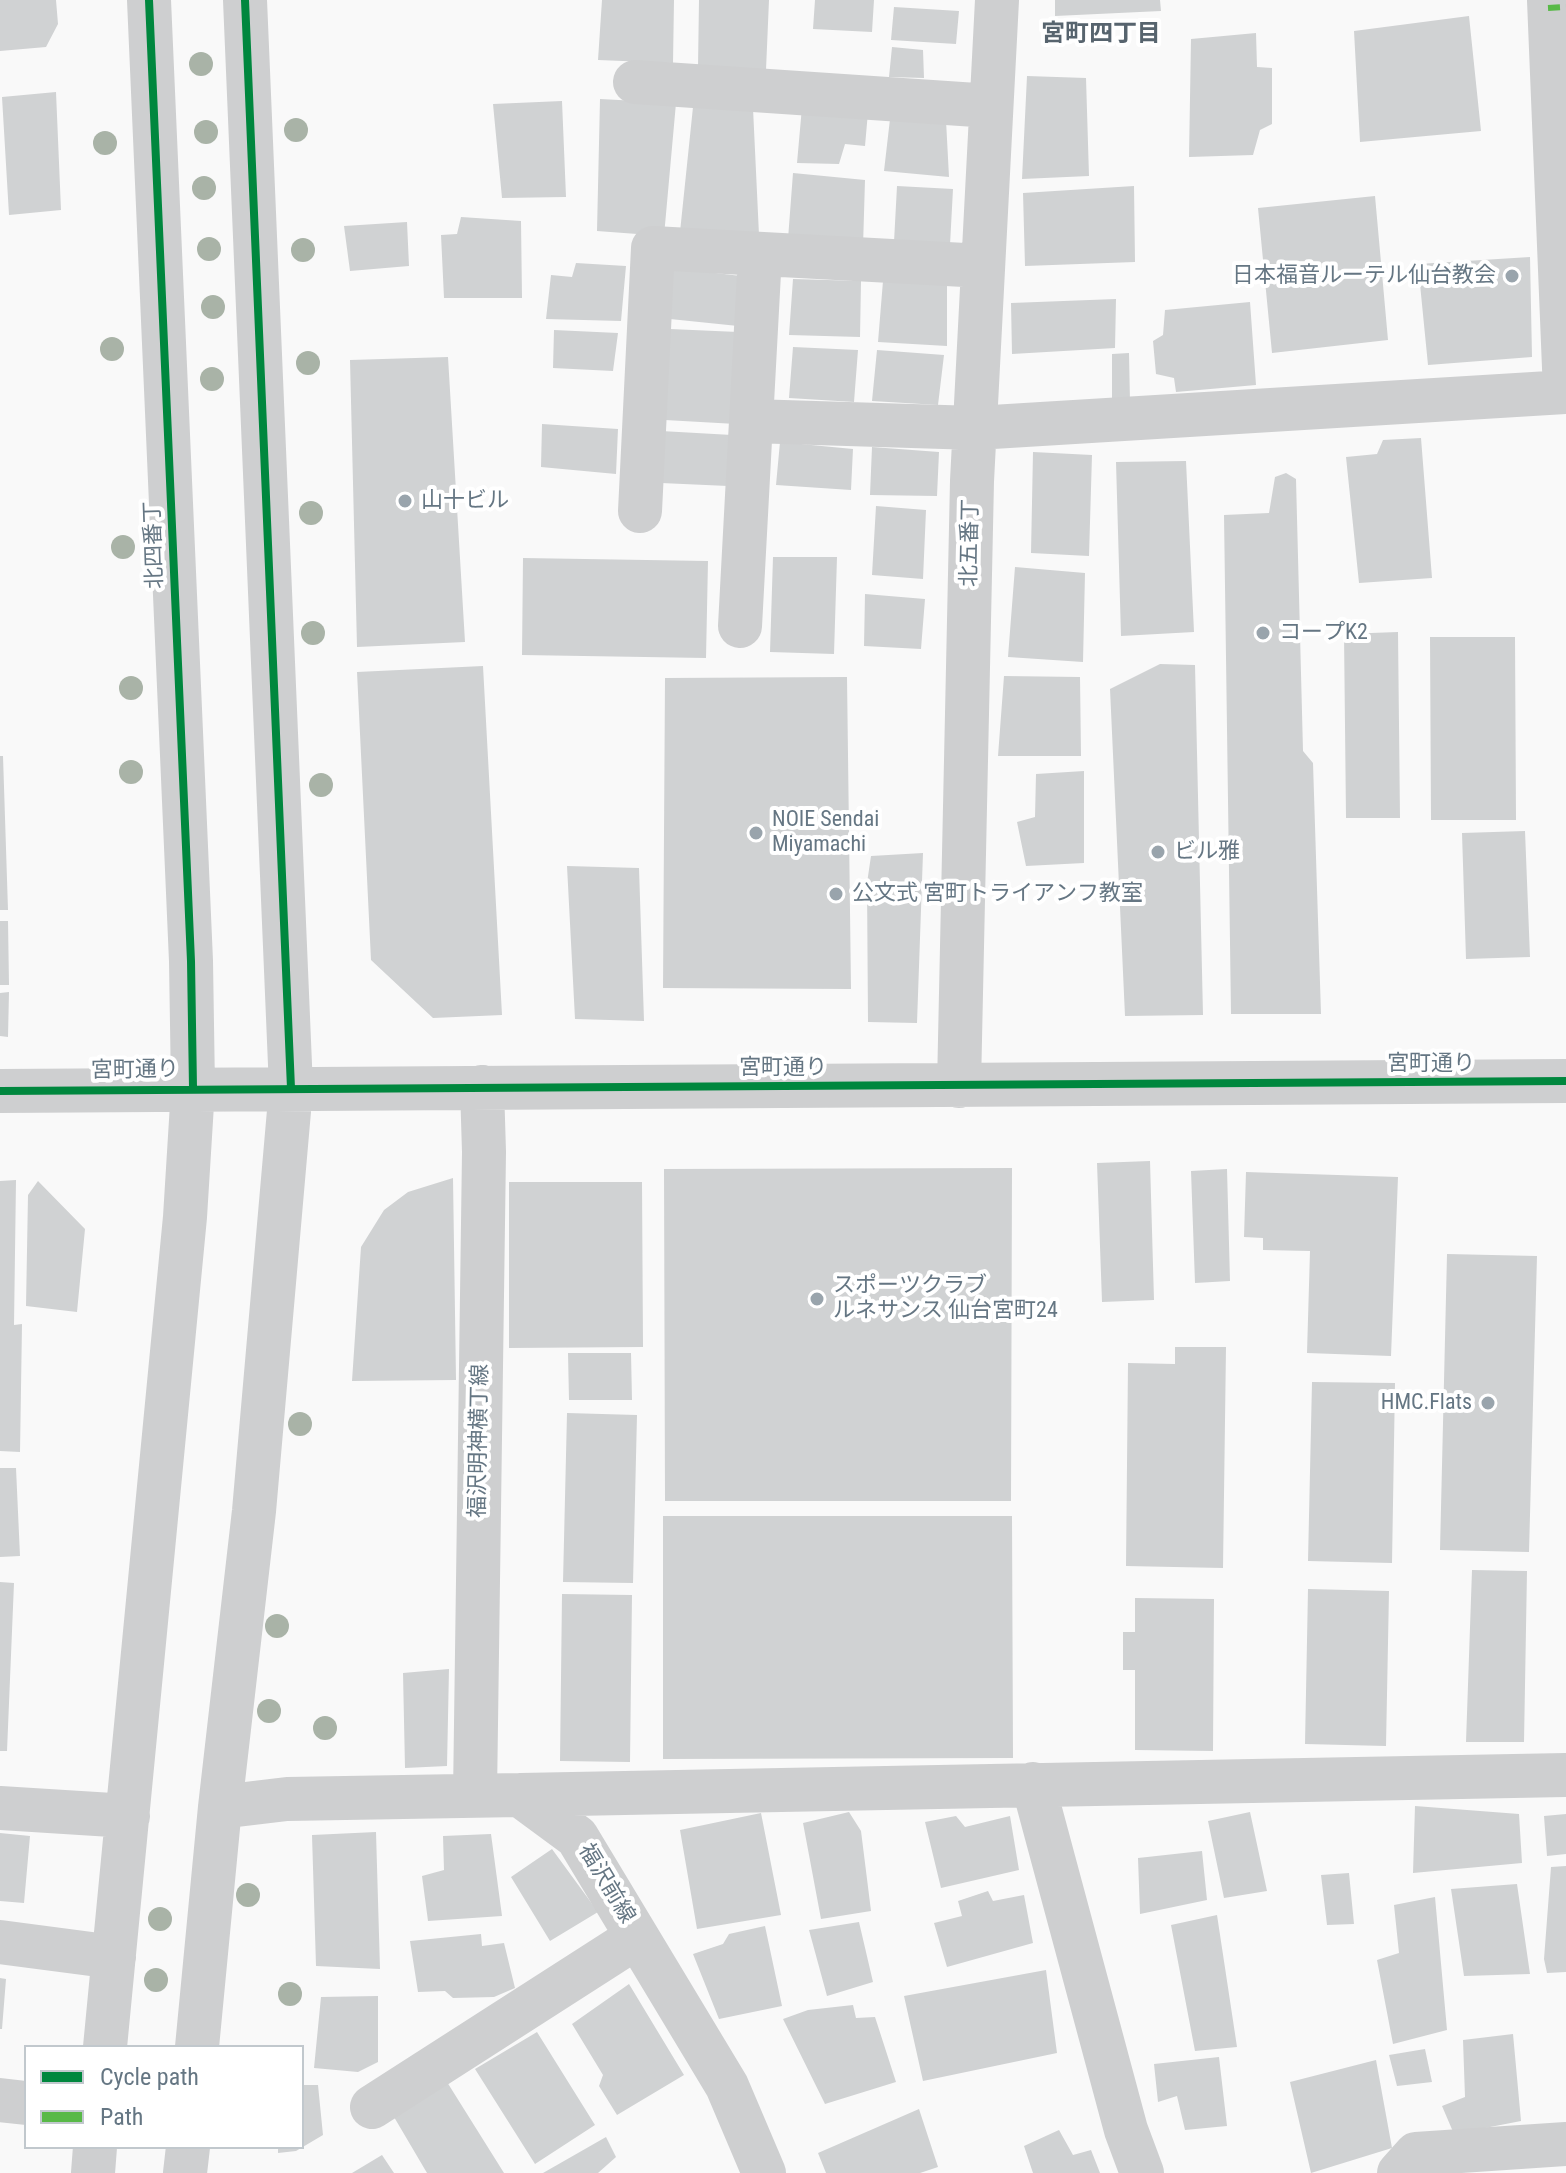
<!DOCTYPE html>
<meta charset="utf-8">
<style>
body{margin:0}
#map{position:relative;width:1566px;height:2173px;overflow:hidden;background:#f9f9f9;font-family:"Roboto Condensed",sans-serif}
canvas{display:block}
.legend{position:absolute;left:24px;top:2045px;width:280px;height:104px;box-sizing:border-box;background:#fff;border:2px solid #c1c8cd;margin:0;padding:10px 14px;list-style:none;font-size:24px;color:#657683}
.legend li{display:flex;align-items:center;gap:16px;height:40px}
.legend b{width:40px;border:2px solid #c1c8cd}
</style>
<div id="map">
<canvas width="1566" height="2173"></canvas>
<ul class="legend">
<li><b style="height:10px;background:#00873e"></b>Cycle path</li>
<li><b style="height:10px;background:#58b947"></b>Path</li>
</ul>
</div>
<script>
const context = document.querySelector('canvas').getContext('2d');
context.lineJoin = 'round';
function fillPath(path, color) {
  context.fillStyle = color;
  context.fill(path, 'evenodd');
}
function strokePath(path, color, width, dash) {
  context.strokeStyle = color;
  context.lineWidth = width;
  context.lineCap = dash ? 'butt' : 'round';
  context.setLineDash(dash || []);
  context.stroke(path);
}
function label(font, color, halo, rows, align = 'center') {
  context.font = font + ' "Roboto Condensed","Noto Sans JP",sans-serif';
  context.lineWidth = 8;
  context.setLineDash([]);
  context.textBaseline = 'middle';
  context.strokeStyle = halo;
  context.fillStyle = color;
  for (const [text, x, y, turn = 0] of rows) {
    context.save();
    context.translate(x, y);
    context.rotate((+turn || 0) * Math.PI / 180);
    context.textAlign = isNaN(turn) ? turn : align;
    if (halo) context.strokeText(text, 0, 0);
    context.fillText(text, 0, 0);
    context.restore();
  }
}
const building = new Path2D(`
 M0,0H56L58,24L46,47L0,51Z
 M602,0H674L673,63L598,60Z
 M699,0H769L766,70L698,67Z
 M815,0H874L872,32L813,29Z
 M1055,0H1160L1161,11L1055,16Z
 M894,7L959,11L956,44L891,40Z
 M1469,16L1481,131L1360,142L1354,31Z
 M1256,33L1257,67L1272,68V124L1260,130L1253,155L1189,157L1191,39Z
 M892,47L923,50L924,78L889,77Z
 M1027,76L1086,78L1089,176L1022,179Z
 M56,92L61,210L9,215L2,97Z
 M600,99L676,103L664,236L597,231Z
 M562,101L566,197L502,198L493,104Z
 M693,107L753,108L759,235L680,232Z
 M802,107L868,112L865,146L845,144L839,164L797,163Z
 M890,119L946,120L949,177L884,171Z
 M793,173L865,180L863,247L788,239Z
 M897,186L953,189L950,245L894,242Z
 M1134,186L1135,262L1025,266L1023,193Z
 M1375,196L1388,340L1272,353L1258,208Z
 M461,217L521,221L522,298H444L441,235L457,234Z
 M407,222L409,266L350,271L344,226Z
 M1530,257L1532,357L1428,365L1418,264Z
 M576,263L626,266L621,321L546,319L551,275L572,277Z
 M673,268L741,276L738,326L670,319Z
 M793,279L861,281L860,337L789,335Z
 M883,281L947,284V346L878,342Z
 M1116,299L1115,348L1012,354L1011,303Z
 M1250,302L1256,385L1176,392L1174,378L1156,374L1153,341L1163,335L1165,310Z
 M670,329L738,332L736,424L665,420Z
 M554,330L618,333L613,371L553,368Z
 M793,347L858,350L854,402L789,398Z
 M877,350L944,355L938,405L872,401Z
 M1129,353L1130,402L1112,404V354Z
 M448,357L465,642L357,647L350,360Z
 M542,424L618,429L616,474L541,467Z
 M661,431L732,435L728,486L661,483Z
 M1421,438L1432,578L1359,583L1346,457L1377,454L1383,440Z
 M780,442L853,449L851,490L776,485Z
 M872,447L939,452L937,496L870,495Z
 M1033,452L1092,455L1089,556L1031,553Z
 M1186,461L1194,632L1121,636L1116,462Z
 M1286,473L1296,479L1303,751L1313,763L1321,1014H1231L1224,515L1269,513L1275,477Z
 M876,506L926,510L923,579L872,575Z
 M773,557H837L834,654L770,652Z
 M523,558L708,561L706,658L522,655Z
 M1015,567L1085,573L1083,662L1008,657Z
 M865,594L925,599L921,649L864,646Z
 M1398,632L1400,818H1346L1344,634Z
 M1430,637H1515L1516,820H1431Z
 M1160,664L1195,665L1203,1015L1125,1016L1110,689Z
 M483,666L502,1015L433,1018L371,960L357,672Z
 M1004,676L1080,677L1081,756H998Z
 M847,677L851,989L663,988L665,678Z
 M0,756H3L8,910H0Z
 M1084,771V863L1026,866L1017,822L1035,817L1036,774Z
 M1525,831L1530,957L1466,959L1462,833Z
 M923,853L917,1023L868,1022L867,883L871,856Z
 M567,866L639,868L644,1021L575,1019Z
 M0,921H8L9,985H0Z
 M9,992L8,1037L0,1036V993Z
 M1150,1161L1154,1300L1102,1302L1097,1163Z
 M1012,1168L1011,1501H665L664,1169Z
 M1227,1169L1230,1281L1195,1283L1191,1171Z
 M1246,1172L1398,1177L1391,1356L1307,1353L1310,1251L1263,1250V1238L1244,1237Z
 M453,1178L456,1380L352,1381L361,1247L384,1210L408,1192Z
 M16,1180L14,1325L22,1324L20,1452L0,1451V1181Z
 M38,1181L85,1229L77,1312L26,1306L28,1195Z
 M509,1182H642L643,1347L509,1348Z
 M1447,1254L1537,1256L1529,1552L1440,1550Z
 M1175,1347H1226L1223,1568L1126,1566L1128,1363L1175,1364Z
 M568,1353H631L632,1400H569Z
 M1312,1382L1395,1383L1392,1563L1308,1561Z
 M567,1413L637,1415L633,1583L563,1582Z
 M0,1468H16L20,1556L0,1557Z
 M663,1516H1012L1013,1758L663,1759Z
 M1472,1570L1527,1571L1524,1742H1466Z
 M0,1582L14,1583L7,1751H0Z
 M1308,1589L1389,1591L1386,1746L1305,1744Z
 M562,1594L632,1595L630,1762L560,1761Z
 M1135,1598L1214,1599L1213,1751L1135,1750V1670H1123V1632H1135Z
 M449,1669L447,1766L405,1768L403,1673Z
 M1415,1806L1519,1814L1522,1863L1413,1873Z
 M849,1812L861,1831L871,1911L821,1919L803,1823Z
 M1250,1812L1267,1891L1224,1898L1208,1821Z
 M761,1813L781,1915L697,1929L680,1830Z
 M1566,1814V1854L1547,1856L1544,1816Z
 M956,1816L965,1827L1010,1816L1019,1870L941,1888L925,1822Z
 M376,1832L380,1969L316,1966L312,1835Z
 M0,1833L30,1836L24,1903L0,1901Z
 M491,1834L502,1916L428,1921L422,1876L444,1870L443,1836Z
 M552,1849L598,1912L550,1941L511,1877Z
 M1202,1851L1207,1900L1140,1914L1138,1858Z
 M1566,1866V1972L1547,1973L1544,1959L1551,1867Z
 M1349,1873L1354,1924L1327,1925L1321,1875Z
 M1517,1884L1530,1974L1464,1976L1451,1889Z
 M988,1891L993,1901L1024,1895L1033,1943L947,1967L934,1923L962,1916L958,1901Z
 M1435,1897L1447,2030L1393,2044L1377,1960L1399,1953L1394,1905Z
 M1217,1915L1237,2047L1195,2051L1171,1925Z
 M859,1922L873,1982L827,1996L809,1930Z
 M765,1926L782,2006L719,2019L693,1954L723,1944L729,1934Z
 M481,1934L482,1946L504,1943L515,1988L494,1997L453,1998L445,1991L418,1992L410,1941Z
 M1046,1970L1057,2053L923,2081L904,1996Z
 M0,1978L6,1979L2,2029H0Z
 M629,1984L684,2075L617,2115L599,2086L603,2075L572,2024Z
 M378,1996V2062L358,2072L314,2068L321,1997Z
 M853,2005L856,2018L875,2017L896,2082L825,2104L783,2019L808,2010Z
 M537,2032L595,2125L535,2164L475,2069Z
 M1513,2034L1521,2121L1454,2134L1442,2106L1465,2097L1463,2040Z
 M1425,2049L1432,2082L1397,2086L1389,2055Z
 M1219,2057L1227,2126L1185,2130L1177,2096L1158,2102L1154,2064Z
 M1376,2060L1392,2148L1311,2173L1290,2082Z
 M447,2082L504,2173H427L394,2117Z
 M302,2085H318L323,2135L296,2151L278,2153V2147H302Z
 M919,2109L938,2167L920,2173H826L818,2153Z
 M1059,2130L1073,2155L1091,2150L1100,2173H1033L1024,2146Z
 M606,2137L616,2157L598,2173H543Z
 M382,2155L394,2173H352Z`);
const minor = new Path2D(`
 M1549,0L1565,392
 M635,82L991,106
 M751,421L976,428L1566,392
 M640,511L653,248L983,266
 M740,626L760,254
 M959,1086L972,481L997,0
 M0,1091L1566,1081
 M1033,1784L1126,2130L1142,2173
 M475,1795L484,1152L482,1087
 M520,1795L1566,1775
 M220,1807L287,1799L520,1795L577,1837L727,2086L764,2173
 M0,1808L128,1816
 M0,1942L114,1957
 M105,2047L185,1217L193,1088L191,961L149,0
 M197,2047L220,1807L254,1511L291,1088L245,0
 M0,2100L26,2103
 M372,2107L637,1937
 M93,2173L95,2147
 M185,2173L188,2147
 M1399,2173L1416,2154L1566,2144`);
const quiet = new Path2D(`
 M1548,8L1566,7`);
const cycleway = new Path2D(`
 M149,0L191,961L193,1088
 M245,0L291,1088
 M0,1091L1566,1081`);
const trees = [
 [201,64],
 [296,130],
 [206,132],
 [105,143],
 [204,188],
 [209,249],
 [303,250],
 [213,307],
 [112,349],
 [308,363],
 [212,379],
 [311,513],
 [123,547],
 [313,633],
 [131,688],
 [131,772],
 [321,785],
 [300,1424],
 [277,1626],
 [269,1711],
 [325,1728],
 [248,1895],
 [160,1919],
 [156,1980],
 [290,1994]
];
const markers = [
 [1512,276,8,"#99a4ac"],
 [405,501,8,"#99a4ac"],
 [1263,633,8,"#99a4ac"],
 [756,833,8,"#99a4ac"],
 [1158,852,8,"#99a4ac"],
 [836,894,8,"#99a4ac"],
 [817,1299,8,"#99a4ac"],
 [1488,1403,8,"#99a4ac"]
];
const poiNames = [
 ["日本福音ルーテル仙台教会",1496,276,"right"],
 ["山十ビル",421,501],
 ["コープK2",1279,633],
 ["NOIE Sendai",772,820],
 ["Miyamachi",772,845],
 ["ビル雅",1174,852],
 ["公文式 宮町トライアンフ教室",852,894],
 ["スポーツクラブ",833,1286],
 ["ルネサンス 仙台宮町24",833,1311],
 ["HMC.Flats",1472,1403,"right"]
];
const streetNames = [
 ["北五番丁",971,543,-89],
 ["北四番丁",155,545,-92],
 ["宮町通り",1431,1064],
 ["宮町通り",783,1068],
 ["宮町通り",135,1071,-1],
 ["福沢明神横丁線",480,1441,-89],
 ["福沢前線",606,1884,59]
];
const neighbourhoodNames = [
 ["宮町四丁目",1101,35]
];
fillPath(building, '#d0d2d3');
strokePath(minor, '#cecfd0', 44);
strokePath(quiet, '#58b947', 6, [12, 6]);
strokePath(cycleway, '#00873e', 8);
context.fillStyle = '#a9b3a7';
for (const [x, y] of trees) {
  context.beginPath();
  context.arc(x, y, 12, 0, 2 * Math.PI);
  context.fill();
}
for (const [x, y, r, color] of markers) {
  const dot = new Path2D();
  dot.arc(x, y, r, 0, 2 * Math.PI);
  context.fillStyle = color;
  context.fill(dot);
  strokePath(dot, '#fff', 3);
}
label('22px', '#657683', '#fff', poiNames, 'left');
label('22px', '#657683', '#fff', streetNames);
label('bold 24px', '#57646e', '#fff', neighbourhoodNames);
</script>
